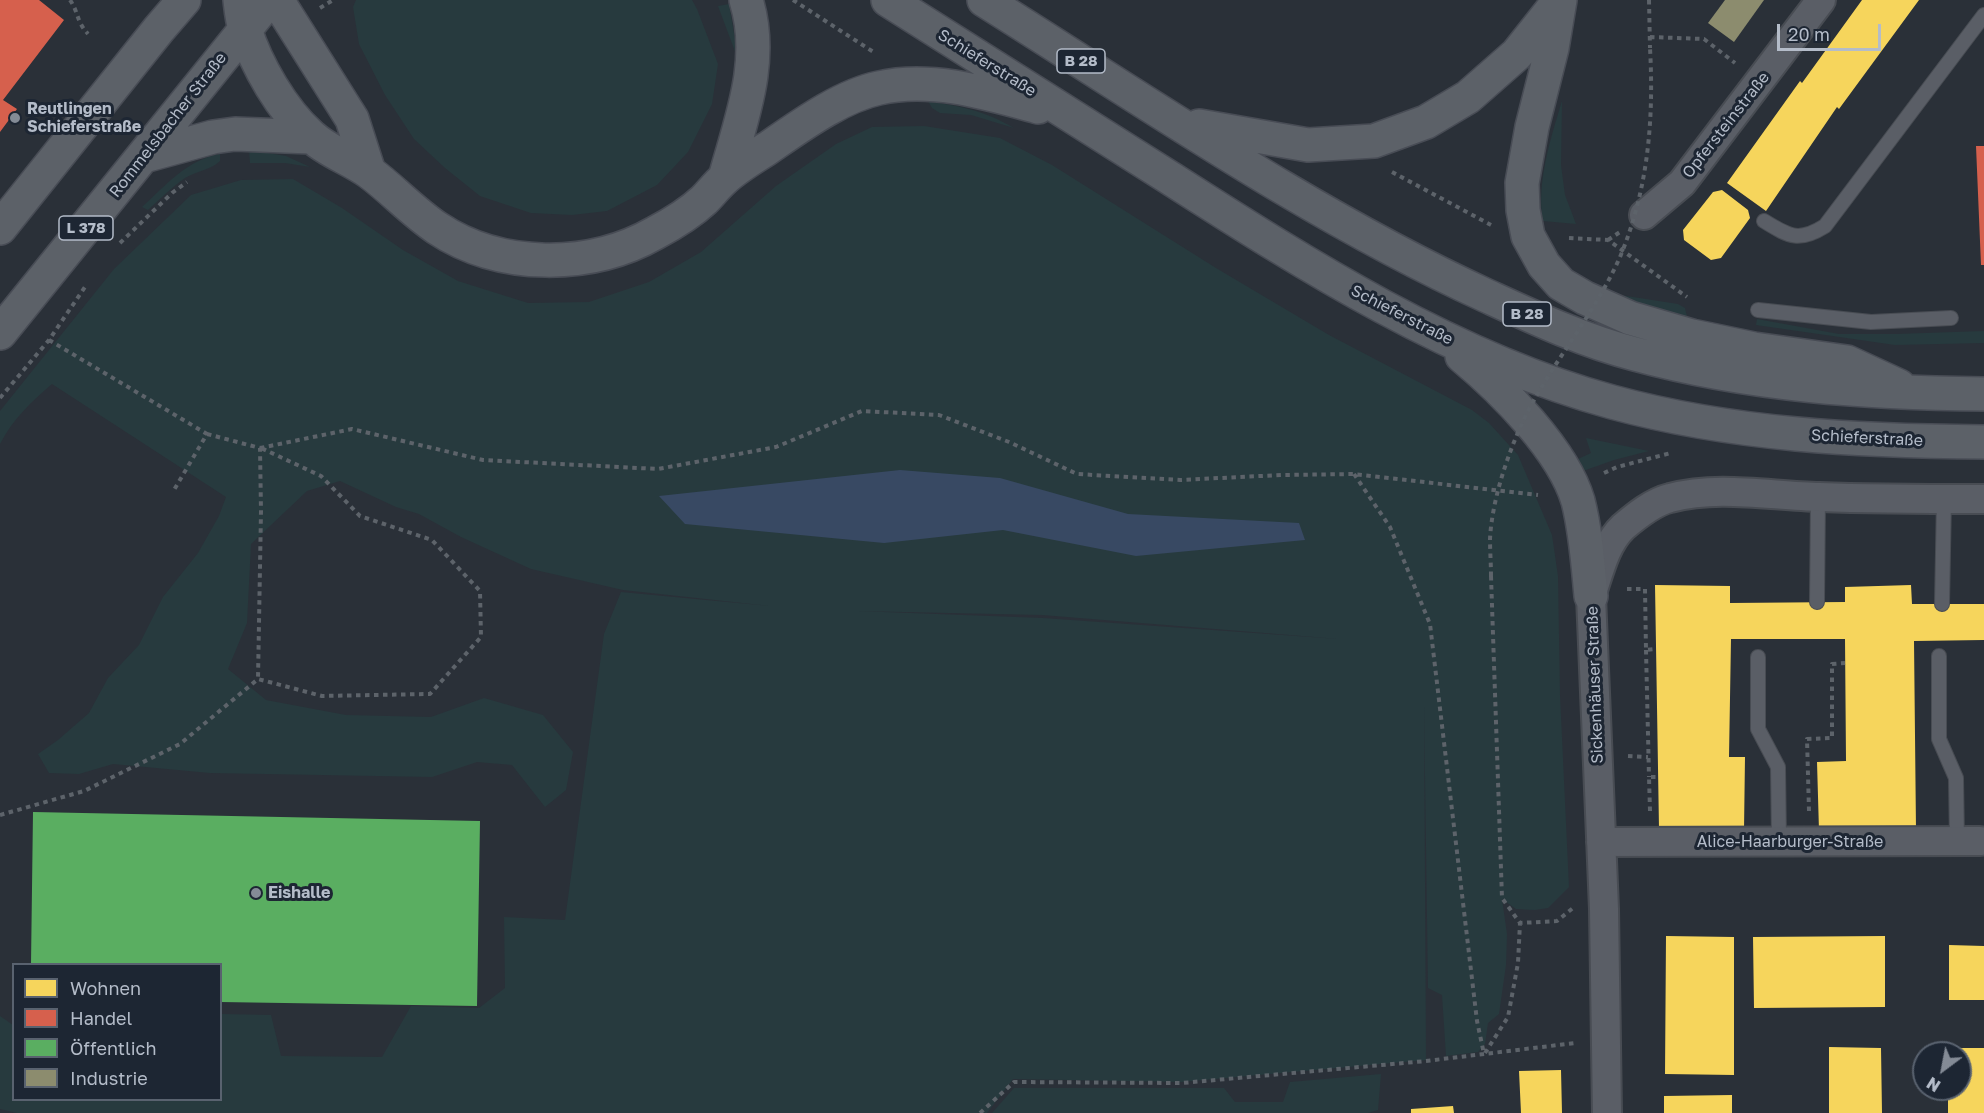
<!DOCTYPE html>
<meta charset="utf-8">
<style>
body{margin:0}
#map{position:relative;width:1984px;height:1113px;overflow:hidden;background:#2a3038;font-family:"Golos Text",sans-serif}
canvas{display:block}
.legend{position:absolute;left:12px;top:963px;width:210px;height:138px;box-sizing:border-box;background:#1d2633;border:2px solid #59626f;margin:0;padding:8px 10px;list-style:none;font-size:18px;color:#b4bcc9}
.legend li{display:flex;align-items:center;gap:12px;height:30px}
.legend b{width:30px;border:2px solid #59626f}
.north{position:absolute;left:1912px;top:1041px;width:60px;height:60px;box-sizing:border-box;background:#1d2633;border:2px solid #59626f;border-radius:50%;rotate:212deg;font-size:16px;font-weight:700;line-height:24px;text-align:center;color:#b4bcc9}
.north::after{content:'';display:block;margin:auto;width:21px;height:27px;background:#848b96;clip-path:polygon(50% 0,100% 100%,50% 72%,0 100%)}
.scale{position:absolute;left:1777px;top:24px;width:104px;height:27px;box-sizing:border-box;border:3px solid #b4bcc9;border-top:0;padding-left:8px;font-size:18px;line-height:21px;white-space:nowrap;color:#b4bcc9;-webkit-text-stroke:4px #1d2633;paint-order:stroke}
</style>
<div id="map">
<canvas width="1984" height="1113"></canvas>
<ul class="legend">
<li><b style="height:16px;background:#f6d55c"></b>Wohnen</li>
<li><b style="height:16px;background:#d6604d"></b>Handel</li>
<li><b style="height:16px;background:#5aae61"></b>Öffentlich</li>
<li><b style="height:16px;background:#8c8c6e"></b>Industrie</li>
</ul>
<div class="north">N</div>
<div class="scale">20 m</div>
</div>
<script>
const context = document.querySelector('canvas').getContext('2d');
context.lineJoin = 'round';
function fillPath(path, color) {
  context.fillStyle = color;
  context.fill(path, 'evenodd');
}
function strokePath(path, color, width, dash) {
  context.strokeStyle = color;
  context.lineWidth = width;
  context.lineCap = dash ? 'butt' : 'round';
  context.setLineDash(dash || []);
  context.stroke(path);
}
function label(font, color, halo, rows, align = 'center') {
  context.font = font + ' "Golos Text",sans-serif';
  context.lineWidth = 6;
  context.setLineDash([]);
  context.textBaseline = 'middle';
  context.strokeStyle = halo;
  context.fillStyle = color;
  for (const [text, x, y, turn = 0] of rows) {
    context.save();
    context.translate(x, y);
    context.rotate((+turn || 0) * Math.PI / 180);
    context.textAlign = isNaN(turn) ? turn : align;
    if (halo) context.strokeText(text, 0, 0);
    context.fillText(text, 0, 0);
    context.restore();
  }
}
const green = new Path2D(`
 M356,0H692L697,9L718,64L712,104L688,152L657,185L607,211L572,215L531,213L480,196L445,168L414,139L385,95L359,44L353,7Z
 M729,4L735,39L736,54L718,6Z
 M928,101C963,107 983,110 1014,128L971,115L940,113L932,108Z
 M1562,101L1561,165L1565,195L1576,224L1543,221C1536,184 1551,137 1562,101Z
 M924,126L1000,138L1052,165L1216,268L1329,335L1472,410L1489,423L1518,455L1552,535L1558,576L1560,695L1569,887L1548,908L1535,910L1516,909L1502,899L1507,934L1506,965L1499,1014L1488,1023L1485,1044L1478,1052L1446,1056L1442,995L1428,988L1424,705L1426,1060L1181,1082L1013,1079L987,1113H17L0,1109V1016L13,1025L14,1100H220L221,1014L271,1015L281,1056L382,1057L411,1006L479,1008L505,988L504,917L565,920L604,634L621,592L770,606L623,590L531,569L461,537L419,514L396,507L340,481L307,491L251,544L247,623L228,669L266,700L346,715L431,717L484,698L543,715L573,752L566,790L545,807L512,765L477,762L432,777L210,773L113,764L79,774L49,773L38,754L58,740L89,713L108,678L139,645L163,597L198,553L219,516L226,497L52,384C31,402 13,419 0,444V411L114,269L191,195L241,180L293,179L342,208L403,250L458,281L528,303L589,302L649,282L701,252L776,186L836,144L872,127ZM857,611L1042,615L1339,639L1043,618Z
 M249,150L286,156L310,167L285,163H250Z
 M220,154V161C211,170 196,171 185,178C172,187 160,199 148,210L142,207C165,186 188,159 220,154Z
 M1607,293L1678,304L1685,308L1688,321Z
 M1757,319L1839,334H1897L1984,331V343L1895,345L1756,325Z
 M1586,438L1649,451L1614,460L1583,471L1578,459L1591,453Z
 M1381,1074L1378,1110L1368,1113H992L1014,1088H1224L1235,1102H1283L1290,1082Z`);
const water = new Path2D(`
 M900,470L1000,478L1128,514L1299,523L1305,540L1136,556L1003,530L884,543L685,524L659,496Z`);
const homes = new Path2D(`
 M1862,0H1919L1839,109L1837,107L1766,211L1727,183L1800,81L1802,83Z
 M1722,190L1748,210L1750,218L1721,258L1711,260L1684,240L1683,230L1713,192Z
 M1655,585L1730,586V603L1845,602V587L1911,585L1912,604H1984V640L1914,641L1916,830L1819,831L1817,762L1846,761L1845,639H1731L1729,757H1745L1744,830L1659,829Z
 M1666,936L1734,937V1075L1665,1074Z
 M1885,936V1007L1754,1008L1753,937Z
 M1949,945L1984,946V1000H1949Z
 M1829,1047L1881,1048L1882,1113H1829Z
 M1949,1048H1984V1113H1948V1089H1960V1053H1948Z
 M1561,1070L1562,1113H1521L1519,1071Z
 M1732,1095V1113H1664V1096Z
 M1453,1106L1454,1113H1411V1109Z`);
const shops = new Path2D(`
 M0,0H39L64,20L3,100L17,109L0,132Z
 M1976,146H1984V265H1981Z`);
const public = new Path2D(`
 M33,812L480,821L477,1006L220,1002V964H31Z`);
const industry = new Path2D(`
 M1725,0H1764L1734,42L1708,23Z`);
const path = new Path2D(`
 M70,0C79,13 76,21 88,34
 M793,0L875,53
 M1649,0L1650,48
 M320,8L333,0
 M1650,37L1704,39L1735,63
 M1392,172L1491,225
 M1569,238L1608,240L1687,297
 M1608,240L1620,232
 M120,243L172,193L187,182
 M49,340L207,434L174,490
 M0,398L49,340L87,284
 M207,434L260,448L261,511L258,679
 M260,448L352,429L483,460L658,469L776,447L862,411L939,415L1009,442L1077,474L1180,480L1281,475L1353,474L1538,495
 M1604,473L1617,467L1671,453
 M1354,474L1390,527L1430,624L1477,1021L1484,1054
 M1491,576L1502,898L1520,923L1557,921L1573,908
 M1627,589H1645L1646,650L1656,649
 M1646,650L1649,777
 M1628,756L1648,757
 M1650,811L1649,777H1658
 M1809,811L1807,739L1832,738V664L1845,663
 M0,815L84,791L180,744L258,679L322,696L430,694L481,637L480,591L432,540L360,516L321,476L261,448
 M1485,1053L1508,1017L1518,963L1520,923
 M980,1113L1014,1082L1182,1083L1426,1061L1575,1043`);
const service = new Path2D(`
 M1764,221C1789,236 1798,243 1825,226L1984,15
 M1758,310L1871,322L1951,318
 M1817,602L1818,497
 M1942,604L1944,499
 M1939,656V739L1956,778L1957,841
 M1758,657V729L1778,767L1779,842`);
const minor = new Path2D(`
 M1644,215L1682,183L1821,0
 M1601,842L1980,841
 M1607,1113L1604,909L1591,596C1599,573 1605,544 1623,527C1636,516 1653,502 1670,498C1719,485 1770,496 1820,497C1874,499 1929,499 1984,499`);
const primary = new Path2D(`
 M240,0C241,9 242,20 245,29C256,65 282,110 311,136C327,151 351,159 369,172C392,189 412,211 437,228C500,270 590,270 655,233C672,224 690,213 704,200C711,193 717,185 724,179C737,167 753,158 768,148C800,126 841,96 879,88C931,76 987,93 1038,107
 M277,0L352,119L369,172
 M888,0C982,60 1076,119 1170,178C1306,265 1454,359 1612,402C1733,435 1859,441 1984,442
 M984,0C1147,102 1312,216 1487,296C1535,318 1584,341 1635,354C1749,385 1866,393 1984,394
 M1560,0L1552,48L1532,127L1522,183L1523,210L1528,236L1544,265L1561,284L1585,298L1630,318L1692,336L1754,349L1847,362L1899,386
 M1199,126L1308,145L1374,141L1426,122L1468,97L1517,54L1559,1
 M144,156L213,137L235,134L311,137
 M725,178C741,120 765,60 746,0
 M0,228L159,29L184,0
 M0,333L269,0
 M1462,356C1503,390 1563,450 1578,501C1586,532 1588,565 1591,596`);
const pathBridge = new Path2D(`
 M1491,576C1491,564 1490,551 1490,539C1492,498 1510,446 1529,409C1557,357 1596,311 1620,257C1648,190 1654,120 1650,48`);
const markers = [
 [15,118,6,"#848b96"],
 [256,893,6,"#848b96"]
];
const shields = [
 [1081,61,48],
 [86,228,54],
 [1527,314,48]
];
const shieldNames = [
 ["B 28",1081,61],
 ["L 378",86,228],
 ["B 28",1527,314]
];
const streetNames = [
 ["Schieferstraße",987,63,32],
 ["Rommelsbacher Straße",168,125,-52],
 ["Opfersteinstraße",1726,125,-52],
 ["Schieferstraße",1402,315,27],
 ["Schieferstraße",1867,438,3],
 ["Sickenhäuser Straße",1595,685,-92],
 ["Alice-Haarburger-Straße",1790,842]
];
const poiNames = [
 ["Reutlingen",27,109],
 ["Schieferstraße",27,127],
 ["Eishalle",268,893]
];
fillPath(green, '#273a3e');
fillPath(water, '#384963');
fillPath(homes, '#f6d55c');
fillPath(shops, '#d6604d');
fillPath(public, '#5aae61');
fillPath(industry, '#8c8c6e');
strokePath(service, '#484c53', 16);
strokePath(minor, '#484c53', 32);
strokePath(primary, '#484c55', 36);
strokePath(path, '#5d636a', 4, [4.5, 4.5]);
strokePath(service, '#5a5e66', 14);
strokePath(minor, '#5a5e66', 28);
strokePath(primary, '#5c6168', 33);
strokePath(pathBridge, '#5d636a', 4, [4.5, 4.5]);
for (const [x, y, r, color] of markers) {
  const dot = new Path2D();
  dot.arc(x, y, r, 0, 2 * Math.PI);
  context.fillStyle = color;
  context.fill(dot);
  strokePath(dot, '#1d2633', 2);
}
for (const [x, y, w] of shields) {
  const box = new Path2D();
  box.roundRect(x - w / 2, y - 12, w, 24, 4.5);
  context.fillStyle = '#1d2633';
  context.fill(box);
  strokePath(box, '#b4bcc9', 1.5);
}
label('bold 15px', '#b4bcc9', null, shieldNames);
label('16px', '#b4bcc9', '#1d2633', streetNames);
label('bold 16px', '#b4bcc9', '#1d2633', poiNames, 'left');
</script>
